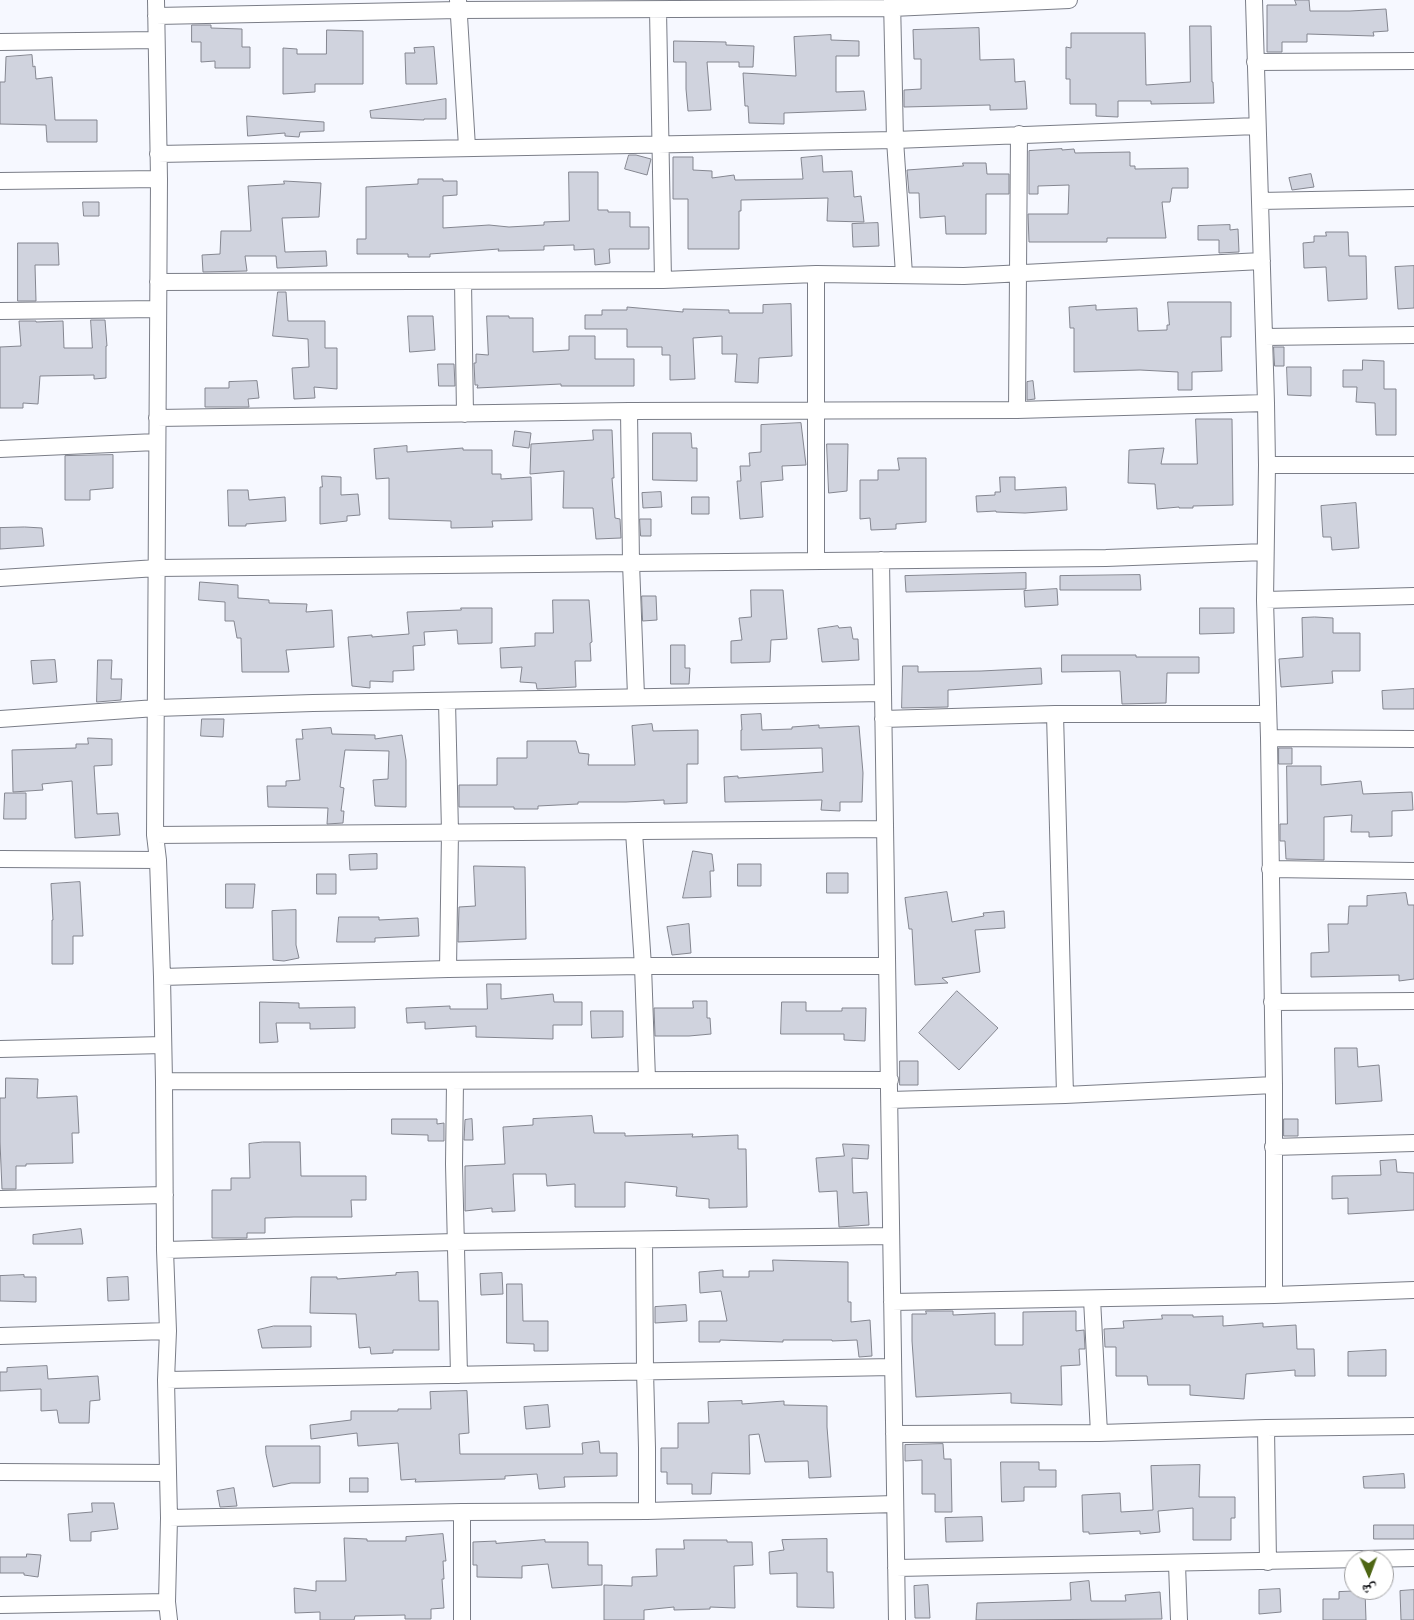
<!DOCTYPE html>
<meta charset="utf-8">
<style>
body{margin:0}
#map{position:relative;width:1414px;height:1620px;overflow:hidden;background:#f6f8ff;font-family:Figtree,"Noto Naskh Arabic",sans-serif}
canvas{display:block}
.north{position:absolute;left:1344px;top:1550px;width:50px;height:50px;box-sizing:border-box;background:#fff;border:1px solid #9f9fa1;border-radius:50%;rotate:178deg;font-size:14px;font-weight:700;line-height:20px;text-align:center;color:#0e0f13}
.north::after{content:'';display:block;margin:auto;width:18px;height:22px;background:#4e6614;clip-path:polygon(50% 0,100% 100%,50% 72%,0 100%)}
</style>
<div id="map">
<canvas width="1414" height="1620"></canvas>
<div class="north">ش</div>
</div>
<script>
const context = document.querySelector('canvas').getContext('2d');
context.lineJoin = 'round';
function fillPath(path, color) {
  context.fillStyle = color;
  context.fill(path, 'evenodd');
}
function strokePath(path, color, width, dash) {
  context.strokeStyle = color;
  context.lineWidth = width;
  context.lineCap = dash ? 'butt' : 'round';
  context.setLineDash(dash || []);
  context.stroke(path);
}
const building = new Path2D(`
 M1295,0H1309L1310,11H1350L1386,9L1388,31L1373,32L1374,36L1307,34V42H1282V52H1267V5H1296Z
 M192,25H211V28L242,29V47H250V68H215V61L201,62V42H192Z
 M1190,26H1211L1212,82H1213L1214,103L1151,104V101H1118V117L1096,116V104H1070V79H1066V47L1071,48V33H1145L1146,85L1190,82Z
 M979,28L980,60L1014,59L1015,82L1025,81L1027,109L990,110V105L904,107V90L921,89V59H914L913,30Z
 M327,30L363,31V84H315V92L283,94V48L297,49V54H326Z
 M831,35V40L859,41V56H836V92L864,91L866,110L784,113V124L749,123L748,106H745L743,73L796,76L794,37Z
 M674,41L726,42V45L754,46L753,67H739V62H707L711,110L688,111L686,89V62H674Z
 M434,47L437,84H406L405,53H415L414,48Z
 M32,55L33,67L35,66L36,79L52,77L55,120H97V142H47L46,125L0,124V82H5L6,57Z
 M446,99V119H424V120L371,118L370,111Z
 M247,116L324,122V131L300,132L299,137L285,136V133L248,136Z
 M1062,149V150L1074,149L1075,153L1130,152V166H1135V169L1188,168V188H1172L1170,202H1162L1166,238H1107V242H1029L1028,214H1068L1069,185L1038,186V194H1029V151Z
 M629,155H636L651,159L647,175L625,169Z
 M822,156L823,172L852,171L854,197L861,196L864,222L827,221L828,198L741,200V211H739V249H688V199H673V157H693V170L712,171V178L734,175L735,180L803,179L801,158Z
 M963,163H986L987,174H1009V194H986V234H946L945,216L920,218L919,193H909L907,170L963,166Z
 M569,172H598V210H608V212H630V227H649V249H609L610,263L595,265L594,249L574,250V245L544,246V250L498,251L499,249L430,254V257H408V254H357V239H366V187L418,184V179H443V181H457V195L443,196V228L489,225L509,227L544,225V222L569,221Z
 M1311,174L1314,187L1292,190L1289,178Z
 M284,181L321,183L319,217L282,218L285,252L326,251L327,266L277,268L276,256H245L247,271L203,272L202,255L220,254L221,231H251L248,186L284,184Z
 M83,202H99V216H84Z
 M878,223L879,246L853,247L852,224Z
 M1230,225V230L1238,229L1239,252L1219,253V240H1198V226Z
 M1326,232H1348L1349,256H1366L1367,299L1328,301L1326,267L1304,268L1303,243L1314,242V236H1326Z
 M18,243H58L59,265H35L36,301H18Z
 M1414,266V308L1398,309L1395,267Z
 M278,292H286L288,321H325V348H337V389L314,387L315,398L294,399L292,368L309,367L308,339L273,336Z
 M1168,302H1231V337H1221L1222,371L1192,372V390H1178V372L1140,370L1074,372V328H1070L1069,307L1096,305V310L1137,308L1138,331L1167,330V325H1169Z
 M791,304L792,356L759,358L758,383L735,382L737,354H722V336L693,338L695,379L670,380V355H662V347H627V329H585V315H602V310H627V307L683,312V309L729,310V313H763V305Z
 M408,316H433L435,350L410,352Z
 M487,316H509V318H533V352L569,350V336H595V359H634V386H561V384L477,388L478,385H475L474,363H476V354L488,355Z
 M91,320H105L107,346H106V378L94,379V375L40,376L38,404L23,403V408H0V347L21,346L19,321H36V322L63,321L64,348H92Z
 M1274,347H1284V366H1275Z
 M1363,360L1384,361V389H1396V435H1376L1375,403L1356,402L1357,387H1343V370H1362Z
 M438,364H454L455,386H439Z
 M1287,367H1311V396L1288,395Z
 M257,381L259,398L248,399L249,407H205V388H229V382Z
 M1033,381L1035,399L1027,400V382Z
 M1196,419H1232L1233,505L1193,506V508H1179V507L1157,509L1155,484L1128,483L1129,450L1164,448L1161,464H1197Z
 M801,423L806,465L782,466L783,480L761,482L763,517L740,519L737,481H741L740,466H750L749,453L761,452V425Z
 M593,430H612L614,478H612L615,518L620,519L621,538L596,539L593,508H563L564,471L530,474L531,444L593,440Z
 M515,431L531,433L529,448L513,446Z
 M653,433H691L692,448H697V481L653,480Z
 M827,444H848L847,491L829,493Z
 M407,446V452L463,448V450H492V474H501V479L531,477L532,520L492,521L493,527L451,528V521L389,519V478L376,479L374,449Z
 M113,455V488L90,490V500H65V456Z
 M898,458H926V522L896,524V529L871,530L870,518L860,519V480H878V470H899Z
 M322,476L341,477V495L358,494L360,515L347,516V521L320,524V487H322Z
 M1000,477H1015V490L1066,487L1067,510L1025,513L996,512V511L977,512L976,496L995,495V492H1000Z
 M228,490H248L249,500L285,497L286,521L246,524V526H229Z
 M661,492L662,507L643,508L642,493Z
 M692,497H709V514H692Z
 M1356,503L1359,548L1332,550L1331,537H1323L1321,506Z
 M640,519H651V536H641Z
 M25,527L42,528L44,546L0,549V528Z
 M1026,573V589L906,592L905,576Z
 M1140,575L1141,590H1060V576Z
 M200,582L238,585V598L269,600V603L307,604L306,612L332,610L334,647L286,650L289,672H242L241,638H237L234,621H225V602L199,600Z
 M1057,589L1058,605L1025,607L1024,591Z
 M751,590H783L787,639L771,640L770,662L731,663V641L742,640L739,618L751,617Z
 M642,596H656L657,620L643,621Z
 M553,600H589L592,642L590,643L591,661H575L576,687L537,689L536,683L520,682L522,667L501,668L500,648L535,646V633H553Z
 M461,608H492V643L458,644L457,630L424,632L425,645L413,646L414,670L393,671V682L370,681V688L352,686L348,637L372,635V637L409,634L407,612L461,610Z
 M1200,608H1234V633L1200,634Z
 M1315,617L1333,618V633H1360V671H1332L1333,683L1281,687L1279,659L1303,657L1302,618Z
 M838,626L839,628L851,627L853,639H858L859,660L822,662L818,629Z
 M671,645H685V668H690L689,684H671Z
 M1062,655H1136V657H1199V673H1167L1166,703L1122,704L1120,671L1062,672Z
 M55,660L57,682L33,684L31,661Z
 M98,660H112L111,679H122L121,700L97,702Z
 M903,666H918V672L981,671L1041,668L1042,684L948,690V707L902,708Z
 M1414,689V709H1383L1382,691Z
 M761,714L762,730L792,729V727L819,725V728L859,726L863,773L862,802H840V811L821,810L822,800L725,802L724,777L738,776V778L823,772L822,748L741,750V730H742L741,715Z
 M202,719H224L223,737L201,736Z
 M652,724L653,731L698,730V764H687V803L664,804V800L626,802H578V804L538,806V809H514V807H459V785H497V758H527V741H576L579,753L589,754L588,765H635L632,726Z
 M331,728L332,734L375,735V739L402,735L406,760V807L375,806L373,780L388,779L389,751L345,750L340,787L344,788L341,811H344L343,823L327,824L328,808L268,807L267,786H286V781L300,780L296,739H303L302,730Z
 M88,738L112,739V765L94,766L97,814L118,813L120,835L75,838L72,781L42,784L43,790L13,792L12,750L76,748V744H88Z
 M1279,748H1292V764H1279Z
 M1287,766H1321V785L1361,781L1363,794L1412,792L1413,810L1392,811V836L1369,837V832H1351L1352,815L1324,817V860L1286,859L1285,841H1280V824H1287Z
 M5,793H26V819H4Z
 M693,851L712,854L714,871H710L711,897L683,898Z
 M377,854V869L350,870L349,855Z
 M738,864H761V886H738Z
 M474,866L525,867L526,939L458,942L459,907L475,906Z
 M827,873H848V893H827Z
 M317,874H336V894H317Z
 M80,882L83,936H73V964H52V920H53L51,884Z
 M226,884H255L253,908H226Z
 M947,892L952,922L984,916L983,913L1004,911L1005,928L975,930L980,972L942,978L948,983L915,985L912,929H909L905,898Z
 M1406,893L1408,905H1414V979L1399,981V975L1311,977V953L1329,952L1328,924H1348L1349,906H1367V896Z
 M296,910V945L299,958L284,961L273,960L272,911Z
 M339,917H379V920L418,918L419,936L375,938V942H337Z
 M689,924L691,953L672,955L667,927Z
 M487,984H501V999L553,994L554,1002H582V1025H553V1039L476,1037V1026L425,1029V1022L407,1023L406,1008L450,1006V1009H487Z
 M957,991L998,1028L959,1070L919,1033Z
 M693,1001H707V1018H710L711,1034L689,1036H655L654,1008H693Z
 M260,1002L299,1003V1008L355,1007V1028L310,1029V1023H276L278,1042L260,1043Z
 M782,1002H806V1011H842V1008H866L865,1041L844,1040V1034H781Z
 M591,1011H623V1037L592,1038Z
 M1335,1048H1357L1358,1067L1379,1065L1382,1101L1336,1104Z
 M900,1061H918V1085H900Z
 M6,1078L38,1079L37,1098L77,1096L79,1133H72L73,1163L26,1164V1166H16V1189H2L0,1142V1098H5Z
 M592,1116L594,1133H625V1136L693,1134L692,1137L738,1135V1149H746L747,1207L709,1208V1199L676,1196L677,1187L625,1182V1207H575V1184L547,1186L546,1174H513L515,1211L492,1212V1208L465,1211V1166L505,1164L503,1127L533,1125V1119Z
 M392,1119H437V1124L444,1123V1141H428V1135L392,1134Z
 M472,1119L473,1140H464L465,1120Z
 M1284,1119H1298V1136H1284Z
 M263,1142H300L301,1176H366V1200H351L352,1217H294L265,1218V1233H247V1238H212V1190H231V1178H250L249,1144Z
 M843,1144L869,1145L868,1159L852,1158L853,1193L867,1192L869,1225L839,1227L837,1191L819,1192L816,1158L844,1156Z
 M1396,1160L1397,1172L1414,1173V1210L1348,1214V1198L1332,1199V1176L1381,1175L1380,1161Z
 M81,1229L83,1244H33V1235Z
 M773,1260L848,1262V1302H851V1322L870,1320L872,1356L859,1357L857,1340L832,1341V1340H783V1342L720,1340V1342H699V1321H727L721,1291L700,1293L699,1272L723,1270V1277H749V1271H773Z
 M418,1272L419,1301H438L439,1350H393V1353L371,1354L370,1347L359,1348L356,1314L310,1313L311,1277H337V1279L396,1275V1273Z
 M502,1273L503,1294L481,1295L480,1274Z
 M24,1275V1277H36V1302L0,1301V1276Z
 M128,1277L129,1300L108,1301L107,1278Z
 M507,1284H522L523,1321H548V1351H534V1344L507,1343Z
 M686,1305L687,1321L655,1323V1307Z
 M926,1311H953V1315L995,1313V1345H1023V1312L1076,1311V1331L1084,1330L1085,1349H1079L1080,1365L1061,1366L1062,1405L1011,1403V1393L916,1397L912,1341V1314H926Z
 M1162,1315H1193V1317L1223,1316V1326L1263,1323V1327L1296,1325L1297,1349H1314L1315,1376H1295V1370L1246,1374L1244,1399L1190,1395V1385H1148L1147,1376H1116V1347H1105L1104,1329L1124,1328L1123,1321L1162,1319Z
 M274,1326H311V1347L262,1348L258,1330Z
 M1386,1350V1376H1348V1352Z
 M47,1366L48,1379L98,1376L100,1400L90,1401L89,1423H59L57,1410L41,1411V1389L0,1391V1372H7V1368Z
 M467,1391L469,1433L459,1434L460,1454H583L582,1443L599,1441L600,1453H617V1476L564,1477L565,1487L539,1489L537,1474L505,1476V1479L415,1482L416,1479L401,1480L398,1443L358,1446L357,1433L311,1439L310,1425L351,1420V1411H398V1409H431L430,1392Z
 M742,1401V1404L784,1401V1405L827,1406V1427L831,1477L809,1478L808,1461L765,1462L759,1434L749,1435L750,1474L712,1473L711,1494H692V1484H667V1472H661V1448H678V1423H709L708,1402Z
 M548,1405L550,1427L526,1429L524,1407Z
 M943,1444L944,1459H951L952,1512H935V1494H922V1460L905,1461V1445Z
 M266,1446H320V1483H291L273,1487L266,1454Z
 M1001,1462H1039V1470H1056V1487H1024V1501L1002,1502Z
 M1200,1465L1199,1497H1235V1518H1231V1540H1193V1508L1158,1511L1160,1532L1140,1534V1531L1089,1534V1532H1083L1082,1495L1120,1493L1121,1512L1153,1510L1151,1466Z
 M1404,1474L1405,1488H1364L1363,1477Z
 M350,1478H368V1492H350Z
 M234,1488L237,1506L220,1507L217,1491Z
 M92,1503H114L118,1529L91,1532V1541H70L68,1514L92,1512Z
 M982,1517L983,1541L946,1542L945,1518Z
 M1374,1525H1414V1539H1374Z
 M443,1534L446,1561H443L444,1579H442L444,1608L431,1609V1619H405V1615L355,1616L354,1620H320V1612L295,1613L294,1588L316,1591V1581H346L344,1538L367,1539V1541H406V1537Z
 M827,1539V1572H833L834,1608L797,1607V1573L770,1574L769,1552L784,1550L782,1540Z
 M545,1540V1542H588V1565H602V1585L552,1588L548,1564L522,1566V1578L477,1577V1565H473V1542L496,1541V1543Z
 M684,1540H727V1542H752L753,1565L734,1566L735,1608L710,1607V1609L674,1610V1607L644,1610V1620H604V1585L632,1586V1577L657,1576L656,1549H684Z
 M27,1554L41,1555L38,1577L24,1575V1573H0V1557H26Z
 M1089,1581L1091,1601H1126L1125,1595L1160,1592L1162,1619L976,1620L977,1603L1071,1600L1070,1583Z
 M928,1585L930,1618H915L914,1586Z
 M1280,1589L1281,1612L1259,1614V1590Z
 M1414,1590V1620H1401L1400,1591Z
 M1365,1591L1366,1620H1323V1599H1339V1592Z`);
const minor = new Path2D(`
 M156,0L159,179L155,835L158,860L162,977L164,1081L165,1250L168,1331L166,1380L169,1518L167,1602L169,1620
 M458,0L467,147
 M892,0L895,140L904,274
 M1254,0L1266,403L1267,465L1265,600L1269,738L1274,1085V1295
 M658,10L663,280
 M156,16L459,10L892,8L1069,0
 M0,42L156,40
 M1255,62L1414,61
 M158,154L895,140L1257,126
 M0,181L159,179
 M1260,201L1414,198
 M816,274V561
 M463,281L465,414
 M158,282L663,280L816,274L964,276L1262,261
 M0,311L157,309
 M1264,337L1414,335
 M1017,410L1019,134
 M629,411L631,563L636,696
 M157,418L629,411L1017,410L1266,403
 M0,449L156,442
 M1267,465H1414
 M881,560L897,1620
 M0,578L157,568L1106,558L1265,552
 M1265,600L1414,596
 M447,701L450,832L448,969
 M1055,714L1065,1095
 M0,719L156,708L313,703L883,693
 M883,719L1055,714H1268
 M1269,738L1414,739
 M634,832L643,966L647,1079
 M155,835L885,829
 M0,859L158,860
 M1270,869L1414,871
 M162,977L448,969L643,966H887
 M1272,1002L1414,1001
 M0,1049L163,1045
 M164,1081C406,1082 648,1079 890,1080
 M455,1082L454,1164L459,1375
 M890,1100L1065,1095L1274,1085
 M1273,1147L1414,1143
 M0,1199L165,1195
 M644,1240L645,1370L647,1448V1511
 M165,1250L455,1242L891,1236
 M1092,1299L1099,1433
 M892,1302L1274,1295L1414,1290
 M0,1336L168,1331
 M166,1380L893,1367
 M1266,1428L1268,1562
 M894,1434L1099,1433L1266,1428L1414,1426
 M0,1472L168,1473
 M462,1512V1620
 M169,1518L462,1512L647,1511L895,1504
 M1177,1564L1179,1620
 M896,1568L1414,1558
 M0,1605L167,1602`);
fillPath(building, '#d0d3de');
strokePath(building, '#848690', 1);
strokePath(minor, '#7a7d87', 18);
strokePath(minor, '#fff', 16);
</script>
